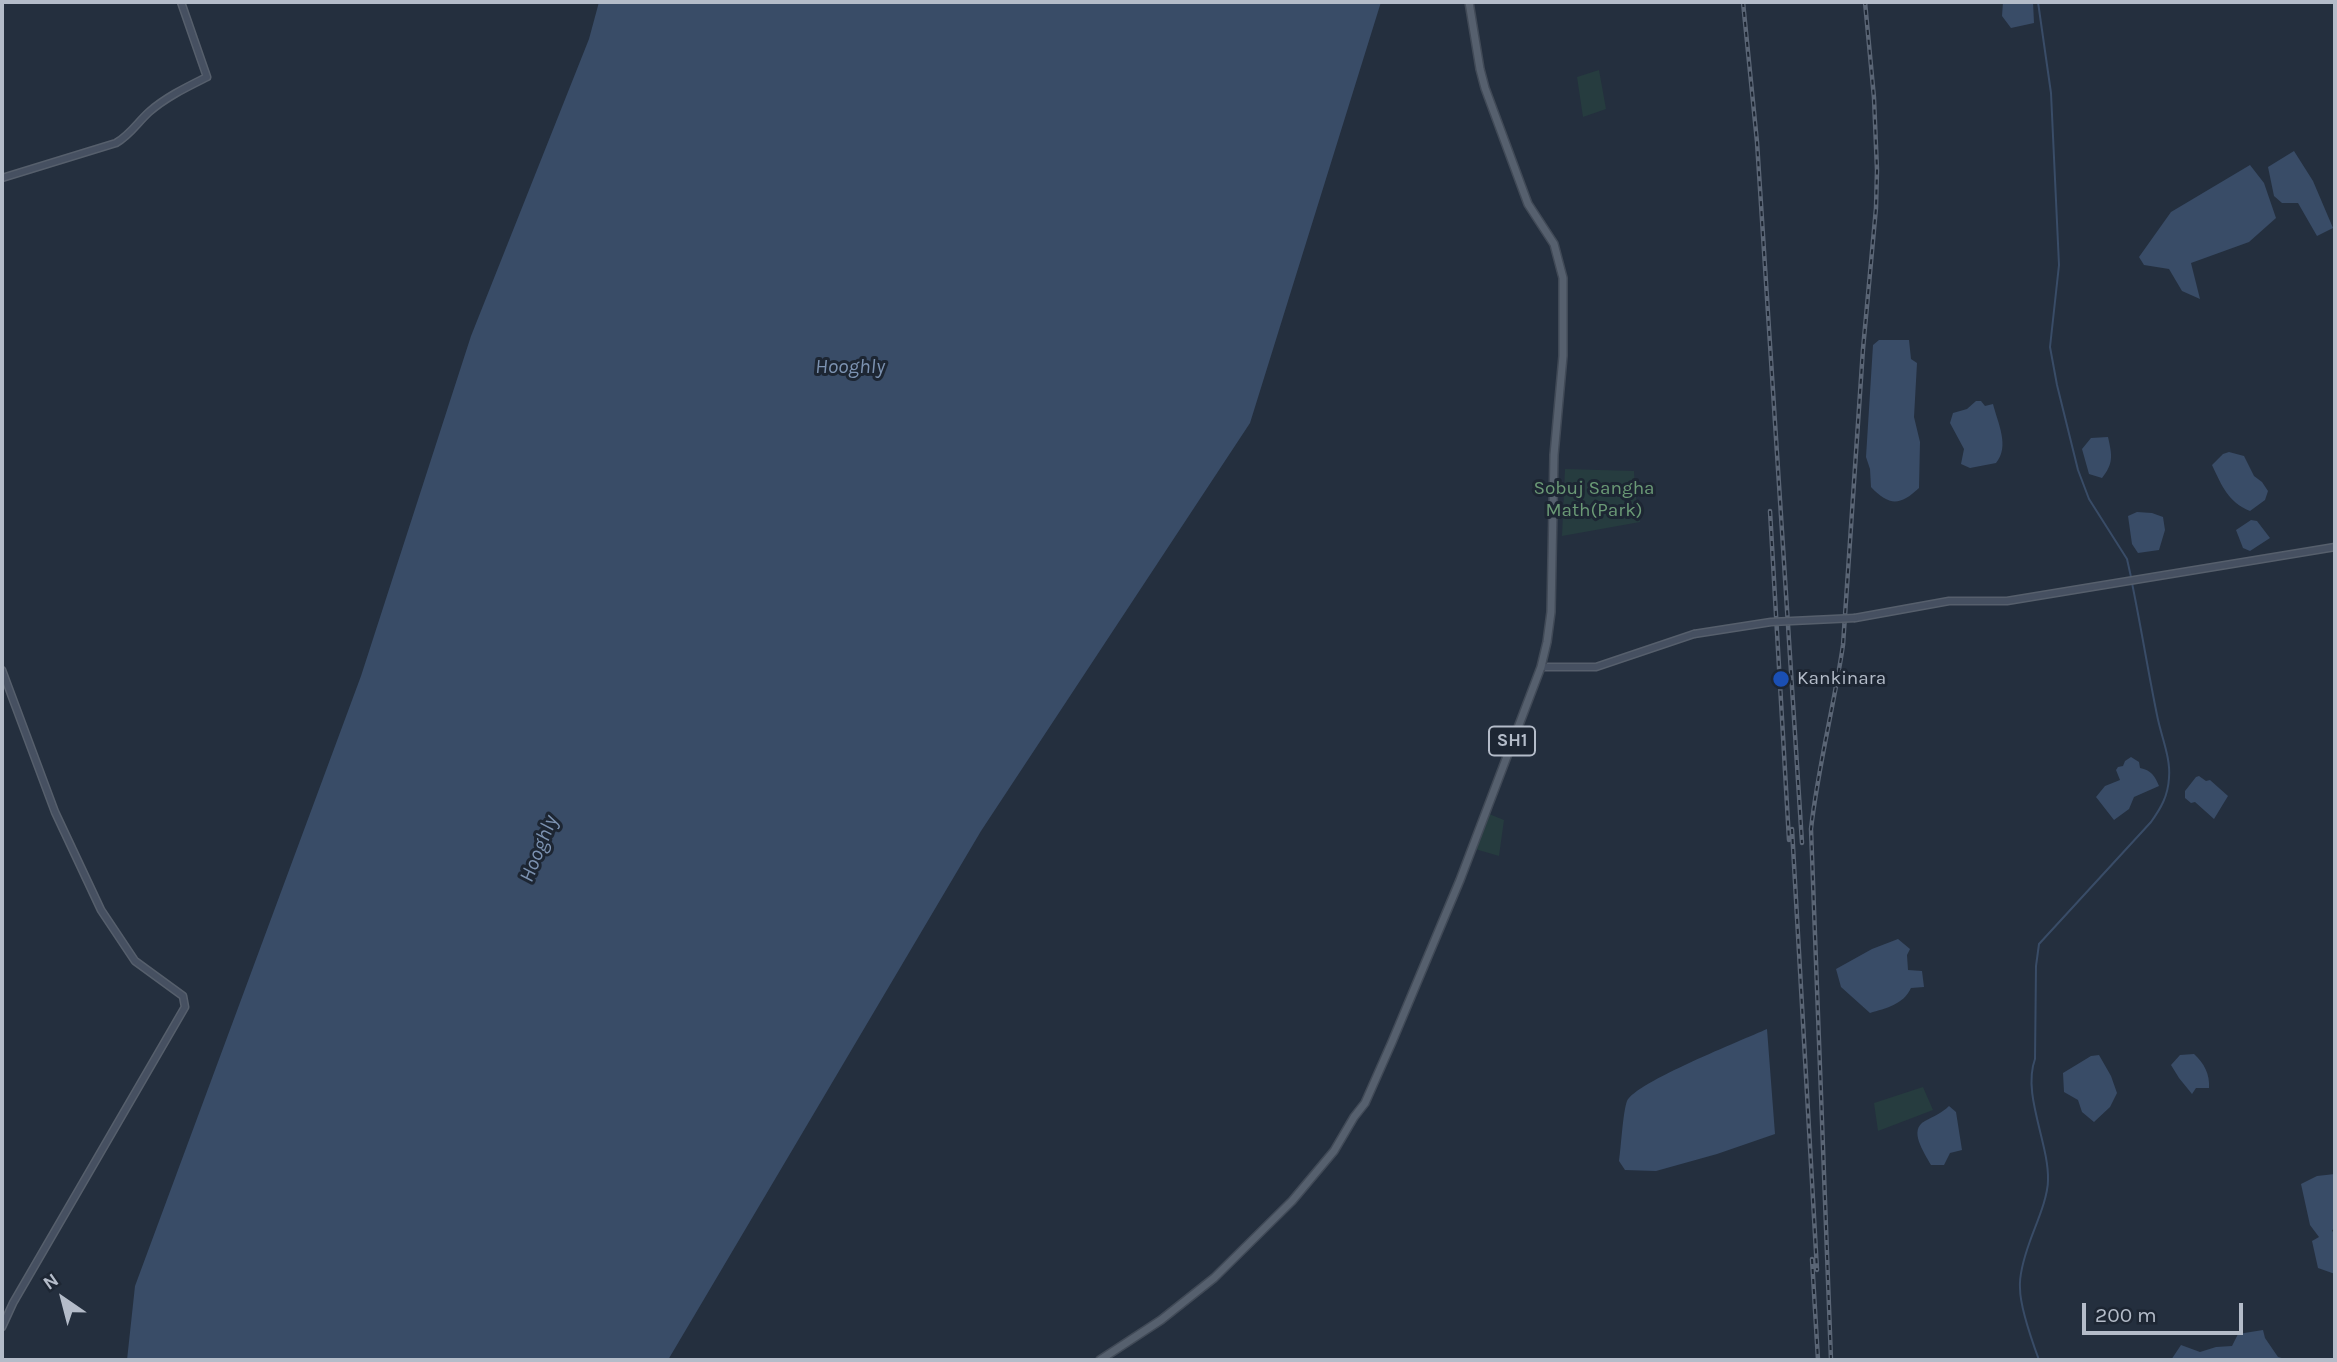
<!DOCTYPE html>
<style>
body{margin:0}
#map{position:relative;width:2337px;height:1362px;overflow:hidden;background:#242f3e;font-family:Karla,sans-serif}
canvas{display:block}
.frame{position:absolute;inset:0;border:4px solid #b4bcc9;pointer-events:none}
.north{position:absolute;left:28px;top:1264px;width:70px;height:70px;-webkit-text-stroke:5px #1d2633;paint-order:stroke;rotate:325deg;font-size:19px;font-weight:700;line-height:28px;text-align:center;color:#b4bcc9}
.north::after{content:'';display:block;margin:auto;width:24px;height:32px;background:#b4bcc9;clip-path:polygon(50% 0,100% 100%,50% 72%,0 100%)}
.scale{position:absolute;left:2082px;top:1303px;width:161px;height:32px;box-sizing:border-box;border:4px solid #b4bcc9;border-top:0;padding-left:9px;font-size:21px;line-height:24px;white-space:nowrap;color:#b4bcc9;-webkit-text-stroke:5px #1d2633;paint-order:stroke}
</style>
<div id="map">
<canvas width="2337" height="1362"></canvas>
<div class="frame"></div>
<div class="north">N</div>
<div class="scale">200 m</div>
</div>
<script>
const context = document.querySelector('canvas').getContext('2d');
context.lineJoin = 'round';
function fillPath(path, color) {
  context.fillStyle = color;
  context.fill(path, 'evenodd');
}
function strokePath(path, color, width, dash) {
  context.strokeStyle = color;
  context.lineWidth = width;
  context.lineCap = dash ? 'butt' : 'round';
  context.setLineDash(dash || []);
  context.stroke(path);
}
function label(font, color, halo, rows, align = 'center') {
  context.font = font + ' Karla,sans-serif';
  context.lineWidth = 6;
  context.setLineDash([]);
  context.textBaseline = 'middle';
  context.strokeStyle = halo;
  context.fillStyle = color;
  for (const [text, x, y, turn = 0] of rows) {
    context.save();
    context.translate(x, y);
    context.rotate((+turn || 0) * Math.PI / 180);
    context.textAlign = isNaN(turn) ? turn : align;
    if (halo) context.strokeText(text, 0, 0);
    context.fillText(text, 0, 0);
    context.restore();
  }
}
const green = new Path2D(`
 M1599,70L1606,109L1583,117L1577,77Z
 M1565,469L1634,471L1635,491L1640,522L1562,536Z
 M1489,814L1504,820L1499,856L1475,849Z
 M1923,1087L1933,1110L1878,1131L1874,1103Z`);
const water = new Path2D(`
 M599,2H1381L1250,423L981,831L668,1360H127L135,1286L361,676L471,336L589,39Z
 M2003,2H2033L2034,23L2011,28L2002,16Z
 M2294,151L2313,181L2333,228L2317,236L2298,203H2282L2274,196L2268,167Z
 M2250,165L2264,183L2276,218L2249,242L2191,263L2200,299L2182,291L2169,269L2144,265L2139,257L2171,212Z
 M1879,340H1909L1911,359L1917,363L1914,417L1920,442L1919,488C1900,506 1889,506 1871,487L1870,469L1866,457L1873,345Z
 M1976,401H1981L1985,406L1993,404C1998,424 2010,446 1996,463L1970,468L1961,464L1964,449L1950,423L1953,413L1967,409Z
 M2108,437C2112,455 2114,463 2102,478L2089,474L2082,449L2091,438Z
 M2229,452L2244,456L2254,476L2262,482L2268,491L2265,500L2250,511C2228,502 2222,486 2212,465L2223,454Z
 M2137,512L2152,513L2163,517L2165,530L2159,550L2138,553L2132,544L2128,516Z
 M2251,520L2257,521L2270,538L2250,551L2243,548L2236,530Z
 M2131,757L2139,762L2140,768C2151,770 2155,776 2159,786L2134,797L2129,809L2114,820L2096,797L2105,786L2120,780L2116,770L2118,767L2123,766L2125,761Z
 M2199,776L2206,781L2210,780L2228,796L2214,819L2195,802L2191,803L2185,798V791L2196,777Z
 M1898,939L1910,949L1907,955L1908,970L1922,971L1924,987L1911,988C1903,1005 1886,1008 1870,1013L1841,987L1836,969L1872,949Z
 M1767,1029L1775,1134L1717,1154L1656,1171L1625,1170L1619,1161C1621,1148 1623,1111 1627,1101C1636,1082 1743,1040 1767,1029Z
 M2194,1054C2204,1063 2210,1074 2209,1088H2196L2192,1094L2179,1078L2171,1065L2180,1055Z
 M2099,1055L2111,1076L2117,1093L2110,1107L2094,1122L2082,1112L2078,1100L2064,1092L2063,1073L2091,1056Z
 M1949,1106L1956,1112L1962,1150L1950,1153L1944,1165H1931C1924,1152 1908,1130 1925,1121C1934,1116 1942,1113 1949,1106Z
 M2335,1174V1229L2332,1230L2335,1237V1274L2318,1268L2312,1241L2319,1237L2310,1225L2301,1184L2317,1176Z
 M2263,1330L2265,1338L2278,1357L2289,1360H2171L2181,1345L2200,1352L2216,1347L2232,1346L2238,1334Z`);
const stream = new Path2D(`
 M2038,2L2051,93L2059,265L2050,347L2057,385L2078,470L2089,499L2127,559L2131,577
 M2039,1360C2032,1341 2020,1308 2020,1288C2019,1274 2025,1255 2030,1241C2036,1224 2048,1198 2048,1180C2049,1143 2022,1094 2035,1059L2036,966L2039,944L2151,822C2161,808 2168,796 2169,778C2171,758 2161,736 2157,715C2148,671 2141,627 2132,583`);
const secondary = new Path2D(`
 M2,178L116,143C130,135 137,123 149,112C166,97 187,87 207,77L181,2
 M1855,618L1949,601H2007L2335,547
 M1541,667H1596L1694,634
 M2,670L55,812L101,910L135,961L183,996L185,1007L13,1303L2,1327`);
const primary = new Path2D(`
 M1100,1360L1161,1320L1214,1278L1292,1201L1334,1151L1354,1117L1365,1103L1392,1042L1460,880L1541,667L1547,642L1551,612L1554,455L1563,356V278L1554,244L1528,204L1485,88L1480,69L1469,2`);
const rail = new Path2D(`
 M1743,2L1757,142L1802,843
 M1770,511L1789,840
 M1792,829L1817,1270
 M1812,1259L1818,1360
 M1831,1360L1811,829C1818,767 1834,706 1843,645L1863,349L1876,208L1877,170L1874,98L1865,2`);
const secondaryBridge = new Path2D(`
 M1694,634L1771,622L1855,618`);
const markers = [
 [1781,679,9,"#1a4fb4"]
];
const shields = [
 [1512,741,46]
];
const shieldNames = [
 ["SH1",1512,741]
];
const parkNames = [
 ["Sobuj Sangha",1594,489],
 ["Math(Park)",1594,511]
];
const poiNames = [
 ["Kankinara",1797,679]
];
const waterNames = [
 ["Hooghly",850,367],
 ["Hooghly",539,849,-68]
];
fillPath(green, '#263c3f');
fillPath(water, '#394c67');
strokePath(stream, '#394c67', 2);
strokePath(secondary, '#565f6c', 9);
strokePath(primary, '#414a57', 10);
strokePath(secondary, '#465061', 6);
strokePath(primary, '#56606e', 7);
strokePath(rail, '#5a6575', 4.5);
strokePath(rail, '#1d2633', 2, [5]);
strokePath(secondaryBridge, '#565f6c', 9, []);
strokePath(secondaryBridge, '#465061', 6);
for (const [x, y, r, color] of markers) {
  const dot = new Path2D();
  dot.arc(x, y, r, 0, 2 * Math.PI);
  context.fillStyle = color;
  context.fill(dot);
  strokePath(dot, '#1d2633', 2.5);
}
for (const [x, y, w] of shields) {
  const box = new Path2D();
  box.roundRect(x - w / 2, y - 14.5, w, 29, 5);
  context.fillStyle = '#1d2633';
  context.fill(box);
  strokePath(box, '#b4bcc9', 2);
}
label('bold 18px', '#b4bcc9', null, shieldNames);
label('19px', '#6b9a76', '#1d2633', parkNames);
label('19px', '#b4bcc9', '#1d2633', poiNames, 'left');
label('italic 21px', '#7c92b1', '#1d2633', waterNames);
</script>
